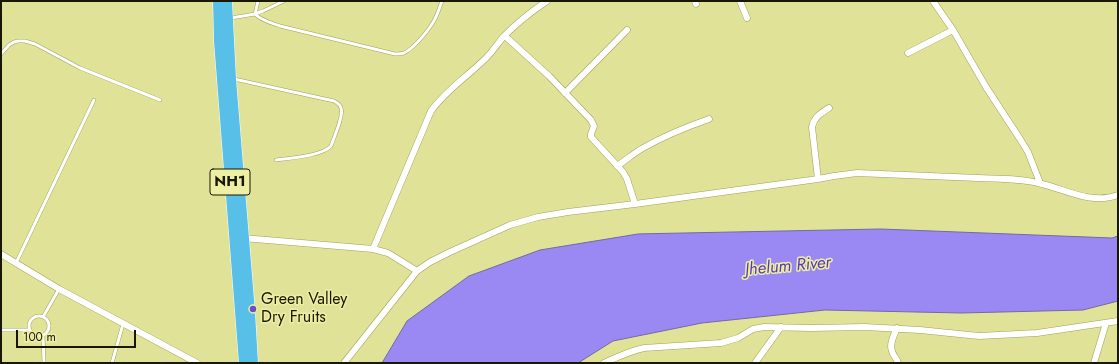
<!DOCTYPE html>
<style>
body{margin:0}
#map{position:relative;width:1119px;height:364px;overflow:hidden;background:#e0e297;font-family:Jost,sans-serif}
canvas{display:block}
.frame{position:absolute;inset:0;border:2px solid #181700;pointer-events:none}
.scale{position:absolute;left:16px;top:330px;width:120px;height:18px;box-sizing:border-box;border:2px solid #181700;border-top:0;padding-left:5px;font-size:12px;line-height:14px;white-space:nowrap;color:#181700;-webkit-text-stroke:3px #edefa4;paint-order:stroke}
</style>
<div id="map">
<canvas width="1119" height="364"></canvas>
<div class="frame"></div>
<div class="scale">100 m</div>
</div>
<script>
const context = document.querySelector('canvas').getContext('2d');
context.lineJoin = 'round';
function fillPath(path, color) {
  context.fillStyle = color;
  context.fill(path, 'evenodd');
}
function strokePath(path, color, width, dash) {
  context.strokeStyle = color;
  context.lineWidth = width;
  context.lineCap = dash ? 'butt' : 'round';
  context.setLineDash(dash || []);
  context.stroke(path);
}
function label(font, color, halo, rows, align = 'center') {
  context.font = font + ' Jost,sans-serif';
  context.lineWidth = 3;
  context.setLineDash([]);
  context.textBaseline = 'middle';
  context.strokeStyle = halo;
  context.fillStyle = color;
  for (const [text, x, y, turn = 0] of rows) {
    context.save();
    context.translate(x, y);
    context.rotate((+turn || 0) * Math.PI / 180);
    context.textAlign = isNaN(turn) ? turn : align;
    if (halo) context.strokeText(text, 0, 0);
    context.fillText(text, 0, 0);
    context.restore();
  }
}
const water = new Path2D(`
 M881,229L1112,238L1118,236V301L1083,310L961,313L825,310L702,323L613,341L578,363H382L407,321L469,276L540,250L638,234Z`);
const service = new Path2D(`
 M258,1L255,14C262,21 272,23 280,26L395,54C398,54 401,54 404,53C413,49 427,32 432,24C437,17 439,9 442,1
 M231,18L255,14L263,11L284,1
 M1,54L9,45L14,42L18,41H25L35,44L80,68L160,100
 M234,79L334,101C337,103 340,104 341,108C344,116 334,137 331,146C322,156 290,158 276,160
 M16,263L94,100
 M29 326a10 10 0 1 1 20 0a10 10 0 1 1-20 0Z
 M43,317L59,289
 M1,330H29
 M43,336L44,363
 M112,363L123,324`);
const minor = new Path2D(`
 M695,1L696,4
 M740,1L747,18
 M933,1L953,30L986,87L1020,139L1028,152L1040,183
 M505,36L549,76L591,120L594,126L591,134V137L623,172L627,179L635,204
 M908,53L953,30
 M565,93L627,30
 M617,166C626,160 634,153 643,148C664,136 686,127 709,119
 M818,179L812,127C814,117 821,113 829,108
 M243,238L373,249L388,253L417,271
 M373,249L431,111C447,89 467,77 486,58C493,51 498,43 504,36C517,23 532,11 547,1
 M1,254L59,289L197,363
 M897,328C894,335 889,344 892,351C893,356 897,358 898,363
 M344,363L417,271L430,262L450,252L510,225L538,217L568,212L635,204L818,179L834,176L857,173C897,175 938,176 978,178C999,179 1021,178 1042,184C1067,190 1092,205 1118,195
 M604,363C617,357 630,351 644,348L721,343L738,338L753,329L764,327L811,328L865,327L920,330L979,336L1037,333L1118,321
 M755,363L781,327
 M1094,363L1106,323`);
const trunk = new Path2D(`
 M218,1L219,41L244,363
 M227,1L231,79L250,312L253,363`);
const markers = [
 [253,309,4,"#6a4ec7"]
];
const shields = [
 [230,182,40]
];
const shieldNames = [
 ["NH1",230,182]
];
const poiNames = [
 ["Green Valley",261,300],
 ["Dry Fruits",261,318]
];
const waterNames = [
 ["Jhelum River",788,267,-5]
];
fillPath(water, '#9a89f2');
strokePath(water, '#7367a9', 1);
strokePath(service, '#a0a159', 4);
strokePath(minor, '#a0a159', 7);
strokePath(trunk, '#fff', 11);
strokePath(service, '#fff', 3);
strokePath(minor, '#fff', 6);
strokePath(trunk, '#58c0e8', 10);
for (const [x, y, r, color] of markers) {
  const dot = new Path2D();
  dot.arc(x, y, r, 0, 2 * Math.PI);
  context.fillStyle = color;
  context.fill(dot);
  strokePath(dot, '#edefa4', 1.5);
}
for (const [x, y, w] of shields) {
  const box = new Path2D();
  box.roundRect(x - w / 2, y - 13, w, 26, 3);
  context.fillStyle = '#edefa4';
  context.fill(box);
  strokePath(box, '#181700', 1);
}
label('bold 15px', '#181700', null, shieldNames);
label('16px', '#181700', '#edefa4', poiNames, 'left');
label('italic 17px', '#5938b1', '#edefa4', waterNames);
</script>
